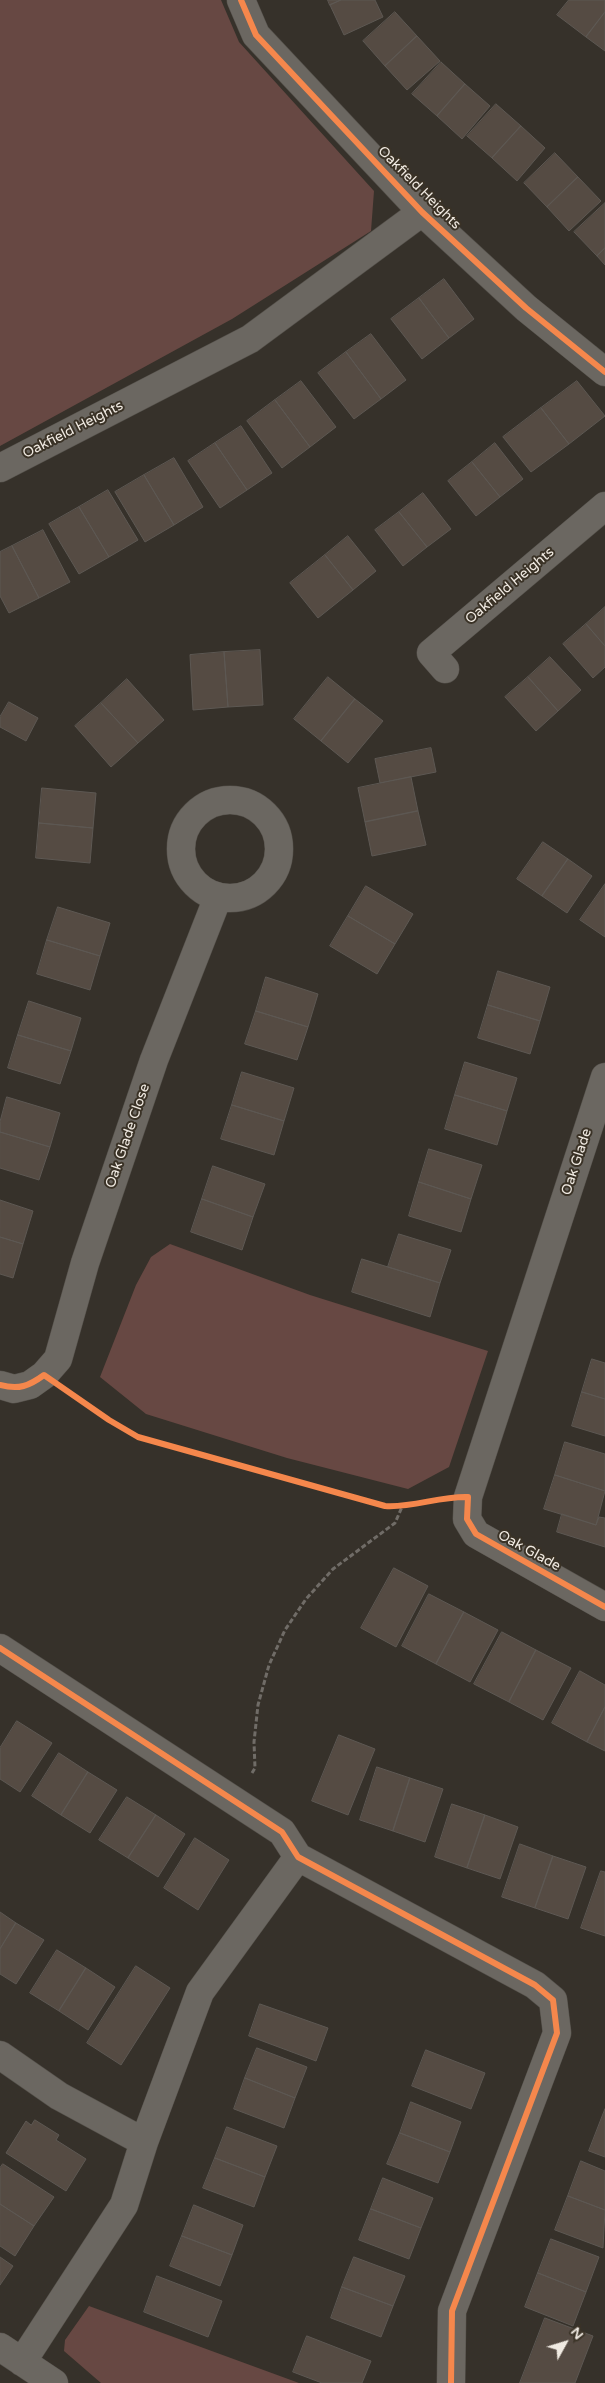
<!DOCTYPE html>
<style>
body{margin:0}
#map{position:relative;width:605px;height:2383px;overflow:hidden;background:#36312a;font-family:"Varela Round",sans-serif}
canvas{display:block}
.north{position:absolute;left:540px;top:2318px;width:50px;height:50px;-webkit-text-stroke:4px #3a3226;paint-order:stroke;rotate:51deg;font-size:14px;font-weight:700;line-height:20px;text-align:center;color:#f0eae2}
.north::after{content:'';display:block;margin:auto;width:18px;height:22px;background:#f0eae2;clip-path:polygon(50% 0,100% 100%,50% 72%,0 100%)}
</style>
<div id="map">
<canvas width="605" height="2383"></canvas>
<div class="north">N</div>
</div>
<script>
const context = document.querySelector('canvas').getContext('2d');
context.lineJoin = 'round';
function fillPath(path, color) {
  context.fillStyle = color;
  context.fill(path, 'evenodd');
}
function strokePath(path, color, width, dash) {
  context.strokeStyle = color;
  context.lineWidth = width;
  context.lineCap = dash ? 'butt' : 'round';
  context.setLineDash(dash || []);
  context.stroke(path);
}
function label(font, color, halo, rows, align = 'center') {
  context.font = font + ' "Varela Round",sans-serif';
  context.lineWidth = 4;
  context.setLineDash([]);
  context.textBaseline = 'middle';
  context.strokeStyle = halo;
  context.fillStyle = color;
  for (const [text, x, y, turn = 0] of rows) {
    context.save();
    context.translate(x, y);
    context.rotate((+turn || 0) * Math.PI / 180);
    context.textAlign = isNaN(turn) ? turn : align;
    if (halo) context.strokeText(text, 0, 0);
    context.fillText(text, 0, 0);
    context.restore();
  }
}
const green = new Path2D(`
 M0,0H221L239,42L374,191L371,231L232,319L0,446Z
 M170,1244L310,1295L488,1351L449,1467L408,1489L287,1458L146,1414L100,1377L136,1285L151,1257Z
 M89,2306L299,2383H101L64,2351L65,2340Z`);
const building = new Path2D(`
 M328,0H341L330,5Z
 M341,0H375L383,17L344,35L330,5Z
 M569,0H605V12L586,37L557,15Z
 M395,12L417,36L385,66L363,41Z
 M605,12V51L586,37Z
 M417,36L440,61L407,90L385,66Z
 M441,62L465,84L437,116L412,94Z
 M465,84L490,106L462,139L437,116Z
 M496,104L521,126L492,158L467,136Z
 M521,126L545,148L517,181L492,158Z
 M555,153L578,177L547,207L524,183Z
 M578,177L601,201L569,231L547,207Z
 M605,203V248L597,256L574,232Z
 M605,248V265L597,256Z
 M444,279L474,319L449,338L419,298Z
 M419,298L449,338L422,359L391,319Z
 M371,334L406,380L381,399L346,352Z
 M346,352L381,399L354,419L318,373Z
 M301,381L336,427L310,447L275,400Z
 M577,381L605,416L569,444L541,408Z
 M275,400L310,447L282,468L247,421Z
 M541,408L569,444L531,472L503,437Z
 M241,426L272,473L247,490L215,443Z
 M215,443L247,490L220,508L188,461Z
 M495,443L523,479L500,497L472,462Z
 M174,458L203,507L174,525L144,475Z
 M472,462L500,497L476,516L448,481Z
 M144,475L174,525L145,542L115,492Z
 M108,490L138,540L109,557L79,507Z
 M423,493L451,529L427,547L399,512Z
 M79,507L109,557L79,574L49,524Z
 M399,512L427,547L403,566L375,530Z
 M43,530L70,582L39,598L12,546Z
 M348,536L376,571L353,590L325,555Z
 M12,546L39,598L9,613L0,596V552Z
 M325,555L353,590L318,618L290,583Z
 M605,607V646L586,624Z
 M586,624L605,646V667L593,678L563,644Z
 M260,650L263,705L228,707L224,652Z
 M224,652L228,707L193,710L190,655Z
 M550,657L581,690L558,711L528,677Z
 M328,677L355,699L321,741L294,719Z
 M528,677L558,711L536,731L505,697Z
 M127,679L164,720L138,743L101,703Z
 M355,699L383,721L348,763L321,741Z
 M9,702L38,718L26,741L0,727V717Z
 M101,703L138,743L111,767L75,726Z
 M431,748L436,772L380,783L375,759Z
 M411,777L418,811L365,822L358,788Z
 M42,788L96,793L93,828L39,823Z
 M418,811L426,845L372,856L365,822Z
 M39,823L93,828L90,863L36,858Z
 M543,842L568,859L542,896L517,879Z
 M568,859L592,876L567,913L542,896Z
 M605,884V937L580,920Z
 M366,886L413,914L395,944L348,916Z
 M58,907L110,923L100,956L47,940Z
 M348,916L395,944L377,974L330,946Z
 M47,940L100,956L90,990L37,974Z
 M498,971L550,987L540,1021L488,1005Z
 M266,977L318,994L308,1027L256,1011Z
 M29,1001L81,1018L71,1051L18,1035Z
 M488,1005L540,1021L530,1054L478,1038Z
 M256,1011L308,1027L297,1060L245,1044Z
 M18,1035L71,1051L60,1084L8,1068Z
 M465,1062L517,1078L507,1111L455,1095Z
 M242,1072L294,1088L284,1121L232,1105Z
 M455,1095L507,1111L497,1145L445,1129Z
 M7,1097L60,1113L50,1147L0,1132V1122Z
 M232,1105L284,1121L274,1155L221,1139Z
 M0,1132L50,1147L39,1180L0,1168Z
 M429,1149L482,1165L471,1199L419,1182Z
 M213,1166L265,1184L253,1217L202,1199Z
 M419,1182L471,1199L461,1232L409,1216Z
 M202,1199L253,1217L242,1250L191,1232Z
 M0,1200L33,1211L23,1244L0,1237Z
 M399,1234L451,1250L440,1283L388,1267Z
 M0,1237L23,1244L13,1278L0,1274Z
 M362,1259L440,1283L430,1317L352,1292Z
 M592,1359L605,1363V1399L582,1392Z
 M582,1392L605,1399V1436L572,1426Z
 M565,1442L605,1454V1491L555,1475Z
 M555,1475L605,1491L596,1525L544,1509Z
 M562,1514L596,1525L599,1517L605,1518V1547L557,1532Z
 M394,1568L428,1586L396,1647L361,1628Z
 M429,1594L464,1612L436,1664L402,1646Z
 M464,1612L498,1630L470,1682L436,1664Z
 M502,1632L536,1650L509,1702L474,1684Z
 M536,1650L571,1668L543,1720L509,1702Z
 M580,1671L605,1685V1707L587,1742L552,1723Z
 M605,1707V1751L587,1742Z
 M17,1721L52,1743L20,1792L0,1779V1748Z
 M339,1735L375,1749L348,1815L312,1801Z
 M59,1753L88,1772L61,1815L32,1796Z
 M377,1767L410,1778L393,1831L360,1820Z
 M88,1772L117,1790L90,1833L61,1815Z
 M410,1778L443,1789L425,1842L393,1831Z
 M127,1797L156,1815L128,1858L99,1840Z
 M452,1804L485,1815L467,1868L435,1857Z
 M156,1815L185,1834L158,1877L128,1858Z
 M485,1815L518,1827L500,1879L467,1868Z
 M195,1838L229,1860L198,1910L164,1888Z
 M520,1844L553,1856L535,1908L502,1897Z
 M553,1856L586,1867L568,1919L535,1908Z
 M601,1871L605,1872V1936L581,1928Z
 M0,1912L16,1923L0,1949Z
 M16,1923L44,1940L16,1984L0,1974V1949Z
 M57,1950L86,1968L59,2011L30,1993Z
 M136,1966L170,1988L121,2065L87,2043Z
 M86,1968L115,1987L88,2030L59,2011Z
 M260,2004L328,2028L316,2061L249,2036Z
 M257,2048L307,2067L295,2098L245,2078Z
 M426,2050L485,2073L471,2109L412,2086Z
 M245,2078L295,2098L284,2128L234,2109Z
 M411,2102L461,2122L450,2152L400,2133Z
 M605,2109V2157L589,2151Z
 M35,2120L59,2135L56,2140L86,2159L66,2191L6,2153L26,2121L31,2125Z
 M227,2127L277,2146L265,2177L215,2158Z
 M400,2133L450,2152L438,2183L387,2164Z
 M215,2158L265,2177L254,2207L203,2188Z
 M581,2161L605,2171V2210L568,2196Z
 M3,2164L54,2197L34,2226L0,2204V2168Z
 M383,2178L433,2198L421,2228L371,2209Z
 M568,2196L605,2210L603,2248L555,2230Z
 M0,2204L34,2226L15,2256L0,2246Z
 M194,2205L243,2225L232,2255L182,2236Z
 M371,2209L421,2228L409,2259L359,2240Z
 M182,2236L232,2255L220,2286L170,2266Z
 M551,2239L599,2257L586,2292L538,2273Z
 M0,2257L13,2266L0,2285Z
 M354,2257L405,2276L393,2306L342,2287Z
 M538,2273L586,2292L573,2326L525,2307Z
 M157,2276L222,2301L208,2337L144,2312Z
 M342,2287L393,2306L381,2337L331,2318Z
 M545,2318L593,2336L575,2383H520Z
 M307,2336L371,2361L362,2383H322L293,2372Z`);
const path = new Path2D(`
 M252,1773L255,1768L254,1742L258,1705L269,1665L285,1630L306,1599L333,1569L395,1523L402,1507`);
const minor = new Path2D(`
 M241,0L256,35L422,212L526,308L605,372
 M0,468L250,339L422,212
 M445,669L431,653L605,506
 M181 849a49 49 0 1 1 98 0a49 49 0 1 1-98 0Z
 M605,1077L468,1497L467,1519L476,1534L605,1607
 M0,1385L14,1389L30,1385L44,1375L58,1359L85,1263L154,1060L218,897
 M0,1648L282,1832L298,1857L535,1985L553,2000L557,2033L452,2311L451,2383
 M0,2055L59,2096L144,2142L124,2205L22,2362
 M144,2142L200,1992L298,1857
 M0,2347L54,2383`);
const cycleway = new Path2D(`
 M241,0L256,35L422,212L526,308L605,372
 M0,1385C19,1390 29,1386 44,1375L109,1420L138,1437L385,1506C413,1508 439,1496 468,1497L467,1519L476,1534L605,1607
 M0,1648L282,1832L298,1857L535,1985L553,2000L557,2033L452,2311L451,2383`);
const streetNames = [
 ["Oakfield Heights",419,188,45],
 ["Oakfield Heights",73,430,-27],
 ["Oakfield Heights",510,586,-40],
 ["Oak Glade Close",128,1136,-71],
 ["Oak Glade",577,1162,-72],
 ["Oak Glade",529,1551,29]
];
fillPath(green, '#674843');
fillPath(building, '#554b43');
strokePath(building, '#5d5853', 1);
strokePath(minor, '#534f49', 29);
strokePath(path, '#706c67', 3, [5, 2.5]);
strokePath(minor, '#6b6761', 28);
strokePath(cycleway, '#f5874c', 6);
label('14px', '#f0eae2', '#3a3226', streetNames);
</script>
